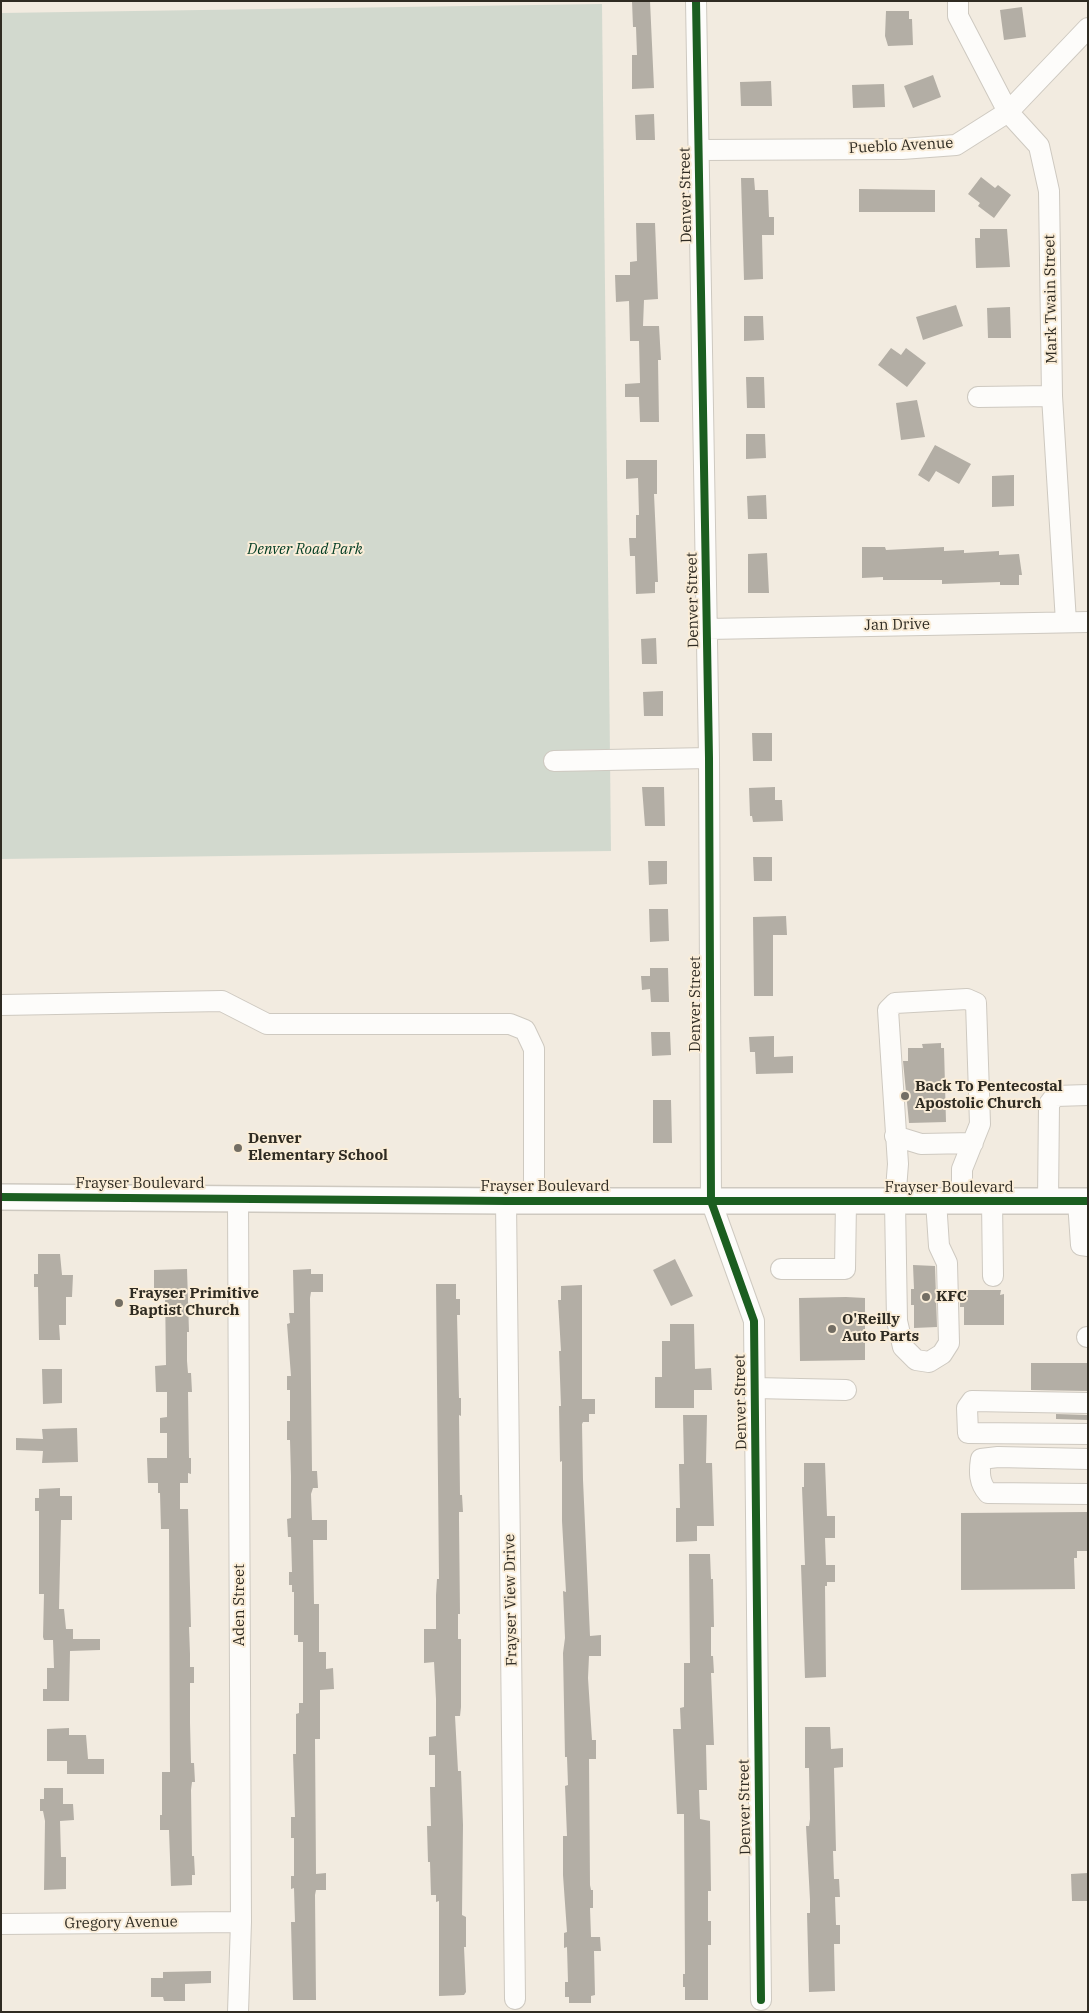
<!DOCTYPE html>
<style>
body{margin:0}
#map{position:relative;width:1089px;height:2013px;overflow:hidden;background:#f2ebe0;font-family:"IBM Plex Serif",serif}
canvas{display:block}
.frame{position:absolute;inset:0;border:2px solid #2f2b22;pointer-events:none}
</style>
<div id="map">
<canvas width="1089" height="2013"></canvas>
<div class="frame"></div>
</div>
<script>
const context = document.querySelector('canvas').getContext('2d');
context.lineJoin = 'round';
function fillPath(path, color) {
  context.fillStyle = color;
  context.fill(path, 'evenodd');
}
function strokePath(path, color, width, dash) {
  context.strokeStyle = color;
  context.lineWidth = width;
  context.lineCap = dash ? 'butt' : 'round';
  context.setLineDash(dash || []);
  context.stroke(path);
}
function label(font, color, halo, rows, align = 'center') {
  context.font = font + ' "IBM Plex Serif",serif';
  context.lineWidth = 4;
  context.setLineDash([]);
  context.textBaseline = 'middle';
  context.strokeStyle = halo;
  context.fillStyle = color;
  for (const [text, x, y, turn = 0] of rows) {
    context.save();
    context.translate(x, y);
    context.rotate((+turn || 0) * Math.PI / 180);
    context.textAlign = isNaN(turn) ? turn : align;
    if (halo) context.strokeText(text, 0, 0);
    context.fillText(text, 0, 0);
    context.restore();
  }
}
const green = new Path2D(`
 M602,4L611,851L1,859V13Z`);
const building = new Path2D(`
 M632,1H650L654,88L632,89V55H637L636,27H633Z
 M1022,7L1026,37L1004,40L1000,10Z
 M886,11H909V19H912L913,45L888,46L885,36Z
 M933,75L941,97L913,108L904,86Z
 M771,81L772,106H741L740,82Z
 M884,84L885,107L853,108L852,85Z
 M654,114L655,140H636L635,115Z
 M981,177L995,188L998,185L1011,195L994,218L978,206L980,203L968,194Z
 M741,178H754L755,190H768L769,217H774V235H762L763,279L744,280Z
 M859,189L935,190V212H859Z
 M636,223H655L658,299L644,300L643,326H659L661,360H658L659,422H640L639,397H625V384L640,383L639,341H630L629,301L616,302L615,275H630V262L637,261Z
 M980,229H1007L1010,267L976,268L975,238H980Z
 M956,305L963,326L923,340L916,317Z
 M1010,307L1011,338H988L987,308Z
 M744,316H763L764,340L744,341Z
 M891,348L901,355L906,348L926,363L907,387L878,365Z
 M746,377H764L765,408H747Z
 M917,400L925,437L901,440L896,403Z
 M746,434H765L766,458L746,459Z
 M935,445L971,464L959,484L936,471L929,482L918,475Z
 M626,460H657V494H654L658,582H655V593L636,594L635,556H630L629,538H636V515H639L638,478L626,479Z
 M1014,475V506L992,507V476Z
 M766,495L767,519H748L747,496Z
 M862,547H885L886,550L944,547V551L964,550V553L999,551V555L1019,554L1022,575H1019V585H1000V582L942,584V580H883V577L862,578Z
 M767,553L769,593H748V554Z
 M656,638L657,664H642L641,639Z
 M663,691V716H644L643,692Z
 M752,733H772V761H753Z
 M642,787H664L665,826H645Z
 M775,787V800H782L783,821L753,822L752,816H750L749,788Z
 M753,857H772V881H754Z
 M648,861H667V884L649,885Z
 M649,909H668L669,941L650,942Z
 M786,916L787,935H773V996H754L753,917Z
 M650,968H668L669,1002H651L650,989L642,990L641,976H650Z
 M651,1032H670L671,1055L652,1056Z
 M774,1036V1057L793,1056V1073L756,1074L755,1052H750L749,1037Z
 M941,1043V1048H944L946,1122L909,1123L903,1061H908V1048H923L922,1044Z
 M653,1100H671L672,1143H653Z
 M38,1254H60L62,1275H73L72,1297H66V1325H59L60,1340H39L38,1287H34V1274H38Z
 M675,1259L693,1296L671,1306L653,1270Z
 M913,1265L935,1266L937,1327L914,1328V1305H911V1289H914Z
 M187,1269L189,1332H187V1361L188,1373H191L192,1392H188L189,1458H191V1474L188,1473V1483H180V1509H188L191,1627H189L190,1654V1667H194V1683H190V1723L191,1763H194L195,1782H192L191,1790L192,1856H194L195,1875H192V1885L171,1886L169,1830H160V1815H162V1772H170L169,1529H161L160,1493H158V1483H148L147,1458H167V1433H160V1418L167,1417V1392H156L155,1366L166,1365L165,1290H154V1270Z
 M311,1269V1274H323V1292H311L310,1298L312,1471H317L318,1488H313L311,1494L312,1520H327V1540H313L314,1604H319V1652H326V1669L333,1668L334,1689L320,1690V1739H315L316,1874L326,1873V1890H316L315,1895L316,2000H293L291,1922H295L294,1888L291,1889V1876H294V1838H291V1817H295L293,1754H296V1714L299,1713V1703H303V1642H298V1635H294V1592H292V1585H289V1572H292L291,1537H288L287,1519L291,1518V1476L290,1440H287V1421H290V1390H287V1376H291L287,1324L290,1323L289,1313H294L293,1270Z
 M436,1284H456V1299H460V1315H457L459,1398H461V1416L459,1415L460,1495H462L463,1512H459V1520L460,1614H458V1639H461V1707L460,1716H455L458,1771H461L463,1825L462,1915L466,1917V1947H464L466,1992L464,1995L439,1996V1901L436,1902V1895H431L430,1862H428L427,1826H431L430,1787H435V1755H429V1737L436,1736V1699L434,1662L424,1663V1629H436V1595L437,1579H439Z
 M582,1285V1399H595V1414H589V1422H583L582,1424L583,1480L590,1636L601,1635V1656H589L588,1678L592,1740H596V1759H589L590,1885L591,1890H593V1908H590L591,1937H600L601,1951H594L595,1995L591,1996V2003H569V1997H565V1982H568L567,1947L564,1948V1933L567,1932L563,1875V1836H567L565,1786L568,1785L567,1757H565L563,1653L565,1638L563,1591L566,1592L562,1521V1461L560,1462L559,1406H561L559,1351H561L558,1300H561V1286Z
 M967,1290H1001L1000,1295L1004,1294V1325H964V1307H960V1295L967,1294Z
 M846,1297L865,1298V1360L800,1361L799,1298Z
 M670,1324H694L695,1369L711,1368L712,1390H694V1408H655V1377H662V1341H670Z
 M1031,1363H1088V1391L1031,1390Z
 M42,1369H62V1403L43,1404Z
 M1056,1414L1088,1415V1420L1056,1419Z
 M683,1415H707L706,1463H712L714,1526H697V1541L676,1542V1508H680L679,1464H684Z
 M77,1428L78,1462L42,1463L43,1451L16,1450V1438L43,1439L42,1429Z
 M804,1463H825L827,1516H835V1538H825L826,1565H835V1582H827V1586H825L826,1677L805,1678L801,1565H805L802,1487H804Z
 M60,1488V1496H72V1520H61L59,1609H64L66,1629H73V1639H100V1650L70,1651L69,1701H43V1689H47V1668H54L53,1640H44L43,1637L44,1594H39V1511H35V1498H39V1489Z
 M1088,1512V1551H1077V1558H1074L1075,1589L961,1590V1513Z
 M689,1554H710L711,1579H713L714,1627H711V1656H713L714,1673H711L714,1745H706L707,1790H699L700,1819L710,1821L711,1891H708V1921H711V1945H708V2000H685V1987H683V1974H685L684,1814H677L673,1729H681L680,1708L684,1707V1663H690Z
 M805,1727H830L831,1749L843,1748V1767L834,1768L836,1851H833L834,1879H839L840,1897H835L836,1925H840V1944H834L835,1991L809,1992L807,1913H810V1900L806,1826H809L810,1819L809,1768H805Z
 M69,1728V1735H86L88,1759H104V1774H67V1761H47V1729Z
 M44,1788H63V1804H73L74,1820L60,1821L61,1857H66V1889L44,1890L45,1821L43,1811H40V1799H44Z
 M1088,1873V1901H1072L1071,1874Z
 M211,1971V1983L185,1984V2001H164L163,1997H151V1978H163V1972Z`);
const minor = new Path2D(`
 M696,1L709,758L711,1201L754,1321L761,2000
 M958,1V16L1008,112L1039,146L1049,191L1052,396L1066,622
 M700,150L902,149L956,145L1008,112L1088,28
 M978,397L1052,396
 M707,629L1088,622
 M554,761L709,758
 M1,1005L222,1001L267,1024H510L525,1030L534,1049V1201
 M895,1136L921,1144L973,1143
 M238,1198L241,1922L238,2012
 M506,1201L515,1999
 M936,1201L939,1246L947,1263L949,1343L942,1354L929,1362L916,1360L903,1347L897,1321L895,1202L898,1164L888,1010L895,1003L967,999L976,1003L980,1124L962,1169V1202
 M992,1201L993,1276
 M1048,1201L1049,1104L1055,1096L1088,1095
 M1078,1201L1081,1245L1088,1246
 M781,1269H845L846,1201
 M1087,1337H1088
 M755,1388L846,1390
 M1088,1403L972,1401L967,1408L968,1433L1088,1434
 M1088,1459L998,1457L981,1459C979,1472 979,1483 988,1493L1088,1494
 M1,1924L241,1922`);
const major = new Path2D(`
 M1,1197L506,1201H1088`);
const cycleway = new Path2D(`
 M696,1L709,758L711,1201L754,1321L761,2000
 M1,1197L506,1201H1088`);
const markers = [
 [905,1096,5,"#736e64"],
 [238,1148,5,"#736e64"],
 [926,1297,5,"#736e64"],
 [119,1303,5,"#736e64"],
 [832,1329,5,"#736e64"]
];
const streetNames = [
 ["Pueblo Avenue",901,146,-3],
 ["Denver Street",686,195,-91],
 ["Mark Twain Street",1051,299,-91],
 ["Denver Street",693,600,-91],
 ["Jan Drive",897,625,-1],
 ["Denver Street",696,1004,-90],
 ["Frayser Boulevard",140,1184],
 ["Frayser Boulevard",545,1187],
 ["Frayser Boulevard",949,1188],
 ["Denver Street",741,1402,-91],
 ["Frayser View Drive",511,1600,-91],
 ["Aden Street",240,1605,-90],
 ["Denver Street",745,1807,-91],
 ["Gregory Avenue",121,1923,-1]
];
const parkNames = [
 ["Denver Road Park",305,550]
];
const poiNames = [
 ["Back To Pentecostal",915,1087],
 ["Apostolic Church",915,1104],
 ["Denver",248,1139],
 ["Elementary School",248,1156],
 ["Frayser Primitive",129,1294],
 ["Baptist Church",129,1311],
 ["KFC",936,1297],
 ["O'Reilly",842,1320],
 ["Auto Parts",842,1337]
];
fillPath(green, '#d2d9ce');
fillPath(building, '#b3aea5');
strokePath(minor, '#cec9c0', 22);
strokePath(major, '#cec9c0', 28);
strokePath(minor, '#fdfcfa', 20);
strokePath(major, '#fdfcfa', 25);
strokePath(cycleway, '#1b5e20', 8);
for (const [x, y, r, color] of markers) {
  const dot = new Path2D();
  dot.arc(x, y, r, 0, 2 * Math.PI);
  context.fillStyle = color;
  context.fill(dot);
  strokePath(dot, '#faedd8', 2);
}
label('15px', '#2f2b22', '#faedd8', streetNames);
label('italic 15px', '#003c23', '#faedd8', parkNames);
label('bold 15px', '#2f2b22', '#faedd8', poiNames, 'left');
</script>
